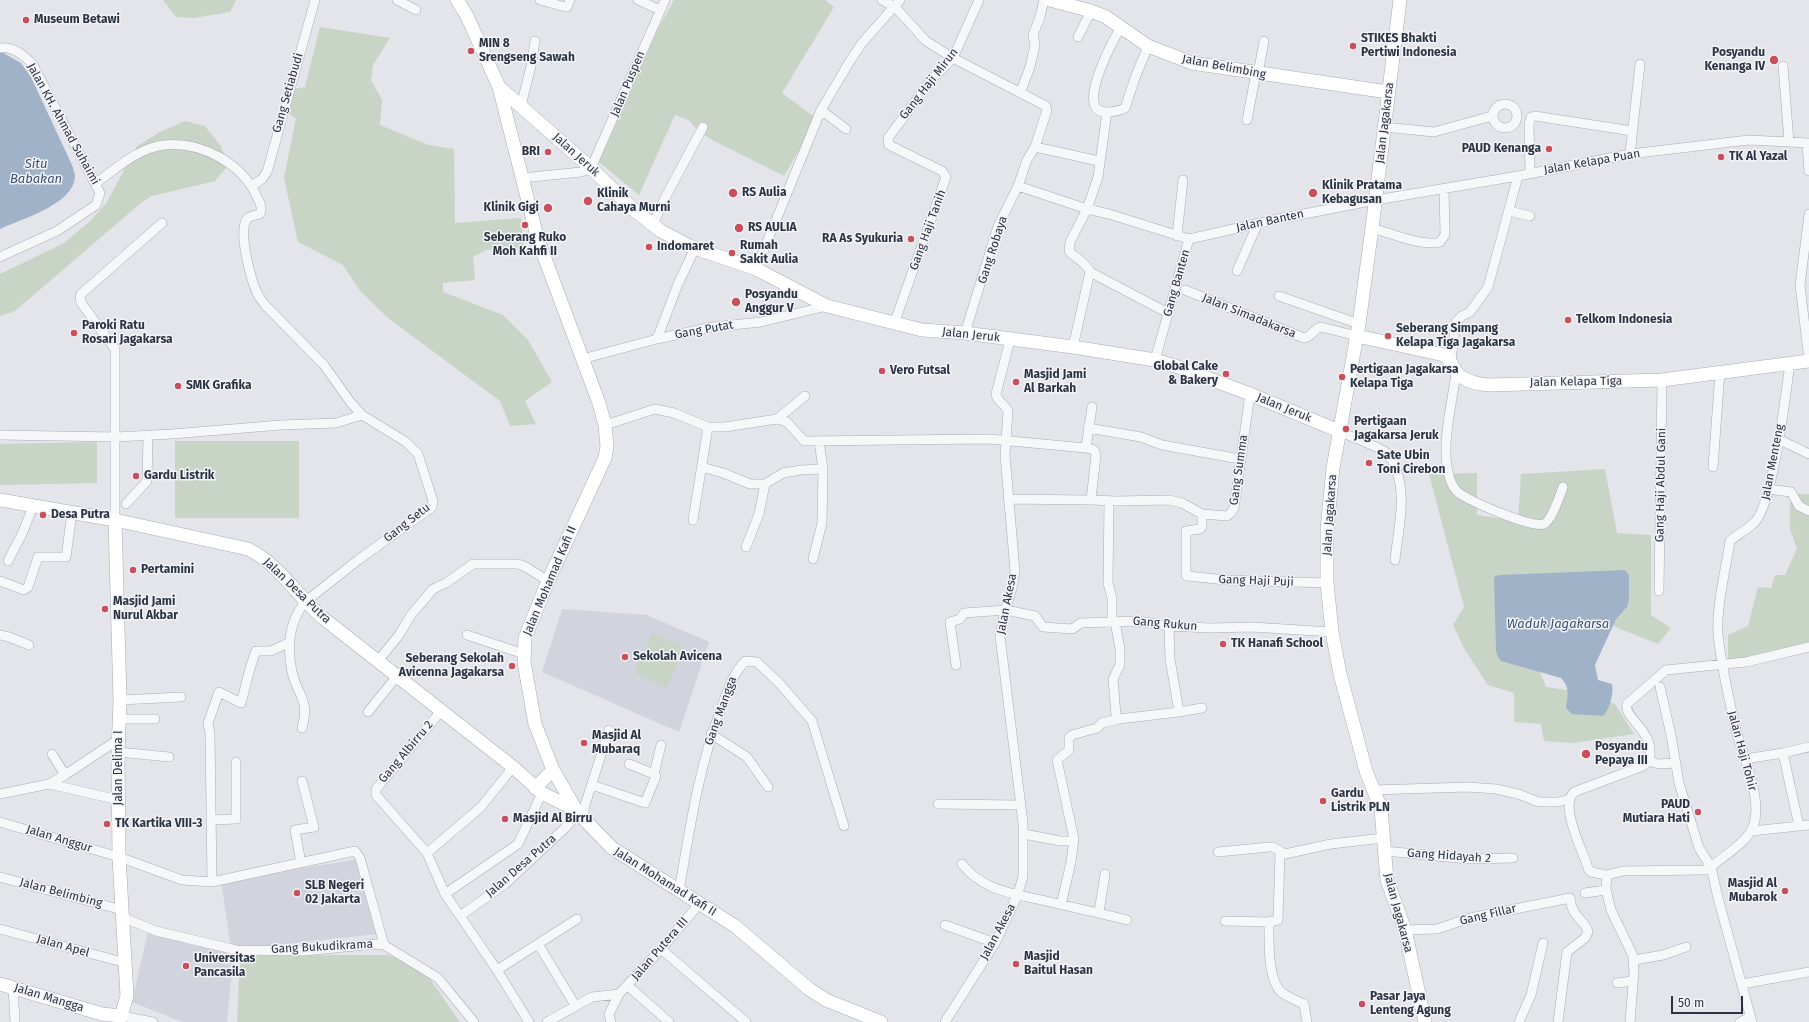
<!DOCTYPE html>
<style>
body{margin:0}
#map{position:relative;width:1809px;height:1022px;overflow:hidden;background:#e3e5ea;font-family:"Fira Sans",sans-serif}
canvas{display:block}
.scale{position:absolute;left:1671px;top:996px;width:72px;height:18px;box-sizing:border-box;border:2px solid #2c3342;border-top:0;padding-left:5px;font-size:12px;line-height:14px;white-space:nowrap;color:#2c3342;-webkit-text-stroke:3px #f3f4f8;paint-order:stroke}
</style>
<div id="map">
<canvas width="1809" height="1022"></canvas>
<div class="scale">50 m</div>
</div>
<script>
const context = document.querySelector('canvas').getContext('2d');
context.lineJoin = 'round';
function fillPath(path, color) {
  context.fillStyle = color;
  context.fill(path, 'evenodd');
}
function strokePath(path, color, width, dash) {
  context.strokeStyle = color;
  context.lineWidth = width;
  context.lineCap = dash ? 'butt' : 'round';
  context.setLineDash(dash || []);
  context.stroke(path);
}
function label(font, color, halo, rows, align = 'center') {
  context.font = font + ' "Fira Sans",sans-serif';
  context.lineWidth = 3;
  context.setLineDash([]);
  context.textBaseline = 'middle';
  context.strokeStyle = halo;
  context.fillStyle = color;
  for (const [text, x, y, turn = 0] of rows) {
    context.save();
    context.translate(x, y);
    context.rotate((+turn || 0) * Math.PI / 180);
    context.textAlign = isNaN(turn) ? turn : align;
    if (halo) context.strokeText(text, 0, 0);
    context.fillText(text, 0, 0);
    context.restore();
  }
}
const built = new Path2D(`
 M562,609L647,615L709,642L679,732L542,672Z
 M366,858L378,934L232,950L234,953L227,1022H182L132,1002L148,932L231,948L221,881Z`);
const green = new Path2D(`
 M163,0H236L230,12L194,18L176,17Z
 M674,0H825L834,7L782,93L817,119L784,176L714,141L698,131L690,121L675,115L639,195L599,162L658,29Z
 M320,27L390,38L373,65L371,80L382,100L380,125L428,145L454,149L455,223L521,218L524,248L486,250L473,257L475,280L443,283V292L503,315L528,340L552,382L525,401L536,424L510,426L500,401L388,318L360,291L343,265L298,242L284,178L296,118L287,113L294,89L305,87Z
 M185,121L205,126L220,145L229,165L215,181L152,196L142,202L15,311L0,316V274L64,243L90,221L107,202L137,146L160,132Z
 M175,441H299V518H175Z
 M97,442V483L0,485V444Z
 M1605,469L1617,533L1651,535V615L1671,628L1658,644L1618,628L1591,612L1537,664L1546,687L1585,693L1615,704L1634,734L1573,743L1544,741L1541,724L1514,722V693L1488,685L1465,650L1453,625L1464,607L1429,474L1477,473V515L1518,521L1521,474Z
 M1790,494H1809V642L1751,660H1728V635L1748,626L1758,587L1771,588L1775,575H1785L1797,549L1790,529Z
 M652,633L684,647L667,688L635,673Z
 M340,955H388L399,959L428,976L460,1022H237L240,956Z`);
const water = new Path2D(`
 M0,51L21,63L31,77L72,165C73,168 75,173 75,177C73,205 21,219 0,229Z
 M1625,570L1629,575V599L1627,607L1616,619L1595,665L1598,680L1612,684C1614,692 1610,709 1603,716L1572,714L1566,708C1568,696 1570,687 1561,678L1501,661L1498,657L1496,651L1494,577L1499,575Z`);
const street = new Path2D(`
 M397,0L416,10
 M540,0L565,7H567L570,0
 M638,0L660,10
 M882,0L895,7L926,41L953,58L1046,106L1047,110L1035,147L1099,161
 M1121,27C1113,40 1073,114 1107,112C1114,112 1119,111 1125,108L1135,78L1148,46
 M1078,37L1091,11
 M0,48C13,46 25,56 33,65L100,193L96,205L57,231L0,257
 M1783,66L1789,142
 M1258,74L1264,41
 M1020,93L1030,67L1035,45L1033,35L1040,17L1044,0
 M1493 116a12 12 0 1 1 24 0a12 12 0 1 1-24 0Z
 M521,106L531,66L535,41
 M821,110L846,129
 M1247,120L1256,73
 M1384,127L1434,132L1492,116
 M1807,143L1809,171
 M1630,154L1640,64
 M1530,173L1529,124L1531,117L1535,116L1632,131
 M522,178L581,172L591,168L665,0
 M96,183C117,168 138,148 164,145C201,141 242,163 257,197C260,202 263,208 260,214C256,215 250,216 248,218C236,228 252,283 258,295C260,298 263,302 265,305L324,365L351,403L362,415L406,442L418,454L433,501L432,507L358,560L305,602C289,622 287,648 292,672C298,697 310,699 302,728
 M252,186L262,179L267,172L315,0
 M1018,186L1087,209L1109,214L1189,239L1278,219L1376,200L1518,176L1630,154L1749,140L1809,143
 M1509,211L1530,216
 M1809,214L1800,285L1809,360
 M653,224L666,196L703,127
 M1372,228C1390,233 1423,247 1440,242L1445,235L1444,189
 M1177,236L1183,180
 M756,269L821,110L850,61L862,43L900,0
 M1237,271L1258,223
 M1090,272L1168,313
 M1185,290L1304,338C1312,337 1313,329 1321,327L1357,336
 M1279,296L1359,324
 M894,324L946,177L942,171L889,145L888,138L932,79L953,58L979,0
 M965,333L998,226L1018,186L1027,160L1035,147
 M657,339L678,284L695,248
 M1073,347L1090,272C1086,262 1076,259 1069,251L1070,242L1087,209L1098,177L1107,112
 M582,359L657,339L712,327L761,322L827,306
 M1155,360L1189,239
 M1451,360L1456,322L1462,316L1470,312L1488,287L1518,176
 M1456,373C1452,405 1438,454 1452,484C1454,488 1458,493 1462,495C1475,503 1531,528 1544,524C1552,520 1560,495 1563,487
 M1092,407L1086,448L1092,449L1095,452L1096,455L1091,500L1116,501L1169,500L1182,503L1202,514L1227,516L1231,513L1234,508L1250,394
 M777,419L805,396
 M605,425L655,409L674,413L708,427H725L777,419L787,422L804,441L989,439L1086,448
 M1088,428L1141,437L1162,445L1240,459
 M1339,431C1351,437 1378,446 1387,453C1391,457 1394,464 1396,469C1407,499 1398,529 1395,560
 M0,435L116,437L172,434L281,425L336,423L362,415
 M1778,439L1809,454
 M702,467L723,473L750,484H765L783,473L801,470L823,469
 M1713,467L1720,372
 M1768,489L1791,492L1799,506L1809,511
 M1008,499L1087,500
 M1109,501L1108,583L1112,598V621
 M126,504L147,481L148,436
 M1202,514V526L1200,529L1186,531V575L1187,576L1226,580L1327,583
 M115,520V349L82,304L80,299L81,294L162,223
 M693,520L708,427
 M746,547L759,514L765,484
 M813,559L822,523L823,469L819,441
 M8,561L23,532L33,506
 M0,581L24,590L28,587L38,557H66L72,513
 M1659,591L1662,380
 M1115,621L1120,649V665L1113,679L1116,715L1119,719L1179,712L1202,708
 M1169,626L1170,659L1179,712
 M0,635L9,637L29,645
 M467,635L524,654
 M378,661L399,635L411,615L433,589L446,583L473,564H518L526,567L548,581
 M956,665L950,622L960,619L964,613L1006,610L1035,616L1043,627L1072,629L1081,623L1137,621L1169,626L1210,628L1252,627L1332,632
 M120,700L181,697
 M441,711L376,789V795L427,853L445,894L497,970L529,1022
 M368,712L397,676
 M120,719H155
 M711,734L747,757L768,787
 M118,752L169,757
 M1783,753L1799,826
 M52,754L65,775
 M1745,759L1783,753L1809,747
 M1649,761L1659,764L1675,763
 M654,774L661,745
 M49,784L119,800
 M592,785L645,803L656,776L654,774L629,764
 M1373,790L1468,787L1496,789L1518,794L1539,802H1558L1570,799
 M0,794L49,784L65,775L119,739
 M938,804L1021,805
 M583,819L585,805L609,730
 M211,820L236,819V762
 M0,822L119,857L182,880L212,882L355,851L360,858L384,945
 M1752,831L1809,825
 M1024,834L1060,841H1072L1074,839L1057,760L1069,750V738L1072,735L1097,728L1102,723L1119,719
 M1385,851L1467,859L1513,858
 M1218,852L1269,847H1273L1285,854L1331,844L1383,838
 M1280,852L1278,920L1269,922C1269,940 1267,984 1284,994C1290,998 1297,1001 1304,1004L1307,1022
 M427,853L481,807L513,767
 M301,863L295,830L314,827L302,781
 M962,864C985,893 1018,894 1050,902C1075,908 1101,913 1127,920
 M1607,875L1591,872L1588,868C1583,851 1559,806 1574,792L1643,766L1649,761C1657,731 1623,719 1627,704L1666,670L1746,662L1809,647
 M1607,875L1623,871L1704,870L1711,867L1699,848L1679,783L1671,735L1660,687
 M1607,875L1606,889L1611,910L1633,956L1634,971L1630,1022
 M0,877L122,910
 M212,882L210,734L208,723L219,692L241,703C246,685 249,668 256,651H271L288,643
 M679,891C690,829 698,769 721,709C728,690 731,677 745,661L757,662L780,684L812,721L844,826
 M1585,893L1606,890
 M445,894L518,844L542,793
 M1061,905L1071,862L1074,839
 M1099,912L1105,874
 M460,916L505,884L565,828L578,813
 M122,917L156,931L236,950L304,951L375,944L384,945L438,978L474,1022
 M1225,921L1269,922
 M945,925L995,943
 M0,929L126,963
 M1405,930L1437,929L1470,918L1570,898C1572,919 1586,920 1588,932L1585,938L1567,952L1558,1022
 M538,944L575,1005
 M661,949L746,1022
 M1634,960L1663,955L1686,947
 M497,970L577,919
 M1617,983L1633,981
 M1742,984L1809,972
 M628,986L669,1022
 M13,987L15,1022
 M121,1021V1016L153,1022
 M547,1022L592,997L619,994
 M611,1022L609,1014L619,994L661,949L700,903
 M945,1022L995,943L1017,896L1023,877V823L1000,636L1004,614L1012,588L1015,571L1005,455L1008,411C1005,404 997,402 996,394L1010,340
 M1519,1022L1531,995L1543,943
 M1740,1022L1750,1017
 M1752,1022L1718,898L1711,867C1724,855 1749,842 1754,824C1762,797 1743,757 1736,730C1729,699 1721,666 1718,634C1716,609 1726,567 1730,541C1738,534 1748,529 1755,522C1773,503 1786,393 1790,363`);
const secondary = new Path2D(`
 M457,0L467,16L499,87L538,240L599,403L605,425L607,446L605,458L548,581L525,638L524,662L535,724L553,770L578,813L612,848L735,926L809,989L826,1000L881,1022
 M1050,0L1091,11L1106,17L1148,46L1192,63L1388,92
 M1400,0L1372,228L1359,324L1333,468L1327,530V583L1332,632L1340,674L1366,771L1381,809L1387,880L1405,930L1425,1022
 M499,87L591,168L634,210L661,231L689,246L756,269L827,306L922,330L965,333L1073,347L1155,360L1178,367L1250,394L1339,431
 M1357,336L1444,355C1453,362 1451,366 1457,373C1464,381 1478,384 1489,385L1662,380L1809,361
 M0,500L115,520L248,549C279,564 297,596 323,618L513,767L542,793L576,810
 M535,788L553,770
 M0,984L102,1014L121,1016L127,996L119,857L118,752L120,700L115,520`);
const markers = [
 [26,20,4,"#c7505c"],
 [1353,46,4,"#c7505c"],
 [471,51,4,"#c7505c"],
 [1774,60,5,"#c7505c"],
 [1549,149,4,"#c7505c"],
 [548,152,4,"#c7505c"],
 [1721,157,4,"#c7505c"],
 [733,193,5,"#c7505c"],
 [1313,193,5,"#c7505c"],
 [588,201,5,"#c7505c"],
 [548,208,5,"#c7505c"],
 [525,225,4,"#c7505c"],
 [739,228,5,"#c7505c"],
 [911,239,4,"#c7505c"],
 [649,247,4,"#c7505c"],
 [732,253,4,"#c7505c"],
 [736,302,5,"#c7505c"],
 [1568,320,4,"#c7505c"],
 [74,333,4,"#c7505c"],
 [1388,336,4,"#c7505c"],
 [882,371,4,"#c7505c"],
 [1226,374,4,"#c7505c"],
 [1342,377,4,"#c7505c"],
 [1016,382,4,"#c7505c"],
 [178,386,4,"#c7505c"],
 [1346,429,4,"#c7505c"],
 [1369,463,4,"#c7505c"],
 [136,476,4,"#c7505c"],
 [43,515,4,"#c7505c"],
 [133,570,4,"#c7505c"],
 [105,609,4,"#c7505c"],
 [1223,644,4,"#c7505c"],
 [625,657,4,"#c7505c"],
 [512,666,4,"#c7505c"],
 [584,743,4,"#c7505c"],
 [1586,754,5,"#c7505c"],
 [1323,801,4,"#c7505c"],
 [1698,812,4,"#c7505c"],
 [505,819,4,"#c7505c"],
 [107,824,4,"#c7505c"],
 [1785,891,4,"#c7505c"],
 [297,893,4,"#c7505c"],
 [1016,964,4,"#c7505c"],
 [186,966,4,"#c7505c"],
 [1362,1004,4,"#c7505c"]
];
const poiNames = [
 ["Museum Betawi",34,20],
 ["STIKES Bhakti",1361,39],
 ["Pertiwi Indonesia",1361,53],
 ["MIN 8",479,44],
 ["Srengseng Sawah",479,58],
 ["Posyandu",1765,53,"right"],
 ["Kenanga IV",1765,67,"right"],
 ["PAUD Kenanga",1541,149,"right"],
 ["BRI",540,152,"right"],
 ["TK Al Yazal",1729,157],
 ["Klinik Pratama",1322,186],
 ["Kebagusan",1322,200],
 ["RS Aulia",742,193],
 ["Klinik",597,194],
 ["Cahaya Murni",597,208],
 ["Klinik Gigi",539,208,"right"],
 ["RS AULIA",748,228],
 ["Seberang Ruko",525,238,"center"],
 ["Moh Kahfi II",525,252,"center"],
 ["RA As Syukuria",903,239,"right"],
 ["Rumah",740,246],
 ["Sakit Aulia",740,260],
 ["Indomaret",657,247],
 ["Posyandu",745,295],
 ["Anggur V",745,309],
 ["Telkom Indonesia",1576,320],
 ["Paroki Ratu",82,326],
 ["Rosari Jagakarsa",82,340],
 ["Seberang Simpang",1396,329],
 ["Kelapa Tiga Jagakarsa",1396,343],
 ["Global Cake",1218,367,"right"],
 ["& Bakery",1218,381,"right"],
 ["Pertigaan Jagakarsa",1350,370],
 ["Kelapa Tiga",1350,384],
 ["Vero Futsal",890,371],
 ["Masjid Jami",1024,375],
 ["Al Barkah",1024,389],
 ["SMK Grafika",186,386],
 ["Pertigaan",1354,422],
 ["Jagakarsa Jeruk",1354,436],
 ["Sate Ubin",1377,456],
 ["Toni Cirebon",1377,470],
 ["Gardu Listrik",144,476],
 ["Desa Putra",51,515],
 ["Pertamini",141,570],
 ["Masjid Jami",113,602],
 ["Nurul Akbar",113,616],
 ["TK Hanafi School",1231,644],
 ["Sekolah Avicena",633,657],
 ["Seberang Sekolah",504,659,"right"],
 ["Avicenna Jagakarsa",504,673,"right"],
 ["Masjid Al",592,736],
 ["Mubaraq",592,750],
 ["Posyandu",1595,747],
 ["Pepaya III",1595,761],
 ["Gardu",1331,794],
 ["Listrik PLN",1331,808],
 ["PAUD",1690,805,"right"],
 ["Mutiara Hati",1690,819,"right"],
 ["Masjid Al Birru",513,819],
 ["TK Kartika VIII-3",115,824],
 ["Masjid Al",1777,884,"right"],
 ["Mubarok",1777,898,"right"],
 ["SLB Negeri",305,886],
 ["02 Jakarta",305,900],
 ["Masjid",1024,957],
 ["Baitul Hasan",1024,971],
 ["Universitas",194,959],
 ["Pancasila",194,973],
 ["Pasar Jaya",1370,997],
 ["Lenteng Agung",1370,1011]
];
const streetNames = [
 ["Jalan Belimbing",1224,67,11],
 ["Jalan Puspen",628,84,-67],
 ["Gang Haji Mirun",929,84,-52],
 ["Gang Setiabudi",288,93,-74],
 ["Jalan Jagakarsa",1385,123,-83],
 ["Jalan KH. Ahmad Suhaimi",63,124,61],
 ["Jalan Jeruk",576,155,42],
 ["Jalan Kelapa Puan",1592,162,-10],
 ["Jalan Banten",1270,221,-12],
 ["Gang Haji Tanih",928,230,-70],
 ["Gang Robaya",993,250,-72],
 ["Gang Banten",1177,283,-74],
 ["Jalan Simadakarsa",1249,316,22],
 ["Gang Putat",704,330,-10],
 ["Jalan Jeruk",971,335,6],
 ["Jalan Kelapa Tiga",1576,382,-1],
 ["Jalan Jeruk",1284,408,22],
 ["Jalan Menteng",1773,462,-79],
 ["Gang Summa",1239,470,-82],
 ["Gang Haji Abdul Gani",1661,485,-89],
 ["Jalan Jagakarsa",1330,515,-86],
 ["Gang Setu",407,523,-38],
 ["Jalan Mohamad Kafi II",550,581,-67],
 ["Gang Haji Puji",1256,581,2],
 ["Jalan Desa Putra",297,591,44],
 ["Jalan Akesa",1007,604,-79],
 ["Gang Rukun",1165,624,5],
 ["Gang Mangga",721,711,-70],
 ["Jalan Haji Tohir",1742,751,75],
 ["Gang Albirru 2",406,752,-50],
 ["Jalan Delima I",119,768,-90],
 ["Jalan Anggur",59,839,17],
 ["Gang Hidayah 2",1449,856,4],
 ["Jalan Desa Putra",521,866,-41],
 ["Jalan Mohamad Kafi II",665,882,32],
 ["Jalan Belimbing",61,893,15],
 ["Jalan Jagakarsa",1398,913,75],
 ["Gang Fillar",1488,915,-13],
 ["Jalan Akesa",998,932,-62],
 ["Jalan Apel",63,946,16],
 ["Gang Bukudikrama",322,947,-3],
 ["Jalan Putera III",660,949,-49],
 ["Jalan Mangga",49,998,17]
];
const waterNames = [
 ["Situ",36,164],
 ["Babakan",36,179],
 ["Waduk Jagakarsa",1558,624]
];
fillPath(built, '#d1d4dc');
fillPath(green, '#c8d4c5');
fillPath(water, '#a0b2c8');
strokePath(street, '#a8acb4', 10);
strokePath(secondary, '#a8acb4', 14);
strokePath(street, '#f6f7f9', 9);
strokePath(secondary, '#fff', 13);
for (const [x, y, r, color] of markers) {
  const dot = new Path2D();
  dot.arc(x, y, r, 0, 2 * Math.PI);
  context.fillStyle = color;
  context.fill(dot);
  strokePath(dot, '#f3f4f8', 1.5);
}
label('bold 12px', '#2c3342', '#f3f4f8', poiNames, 'left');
label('12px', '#2c3342', '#f3f4f8', streetNames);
label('italic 13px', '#384f73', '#f3f4f8', waterNames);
</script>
